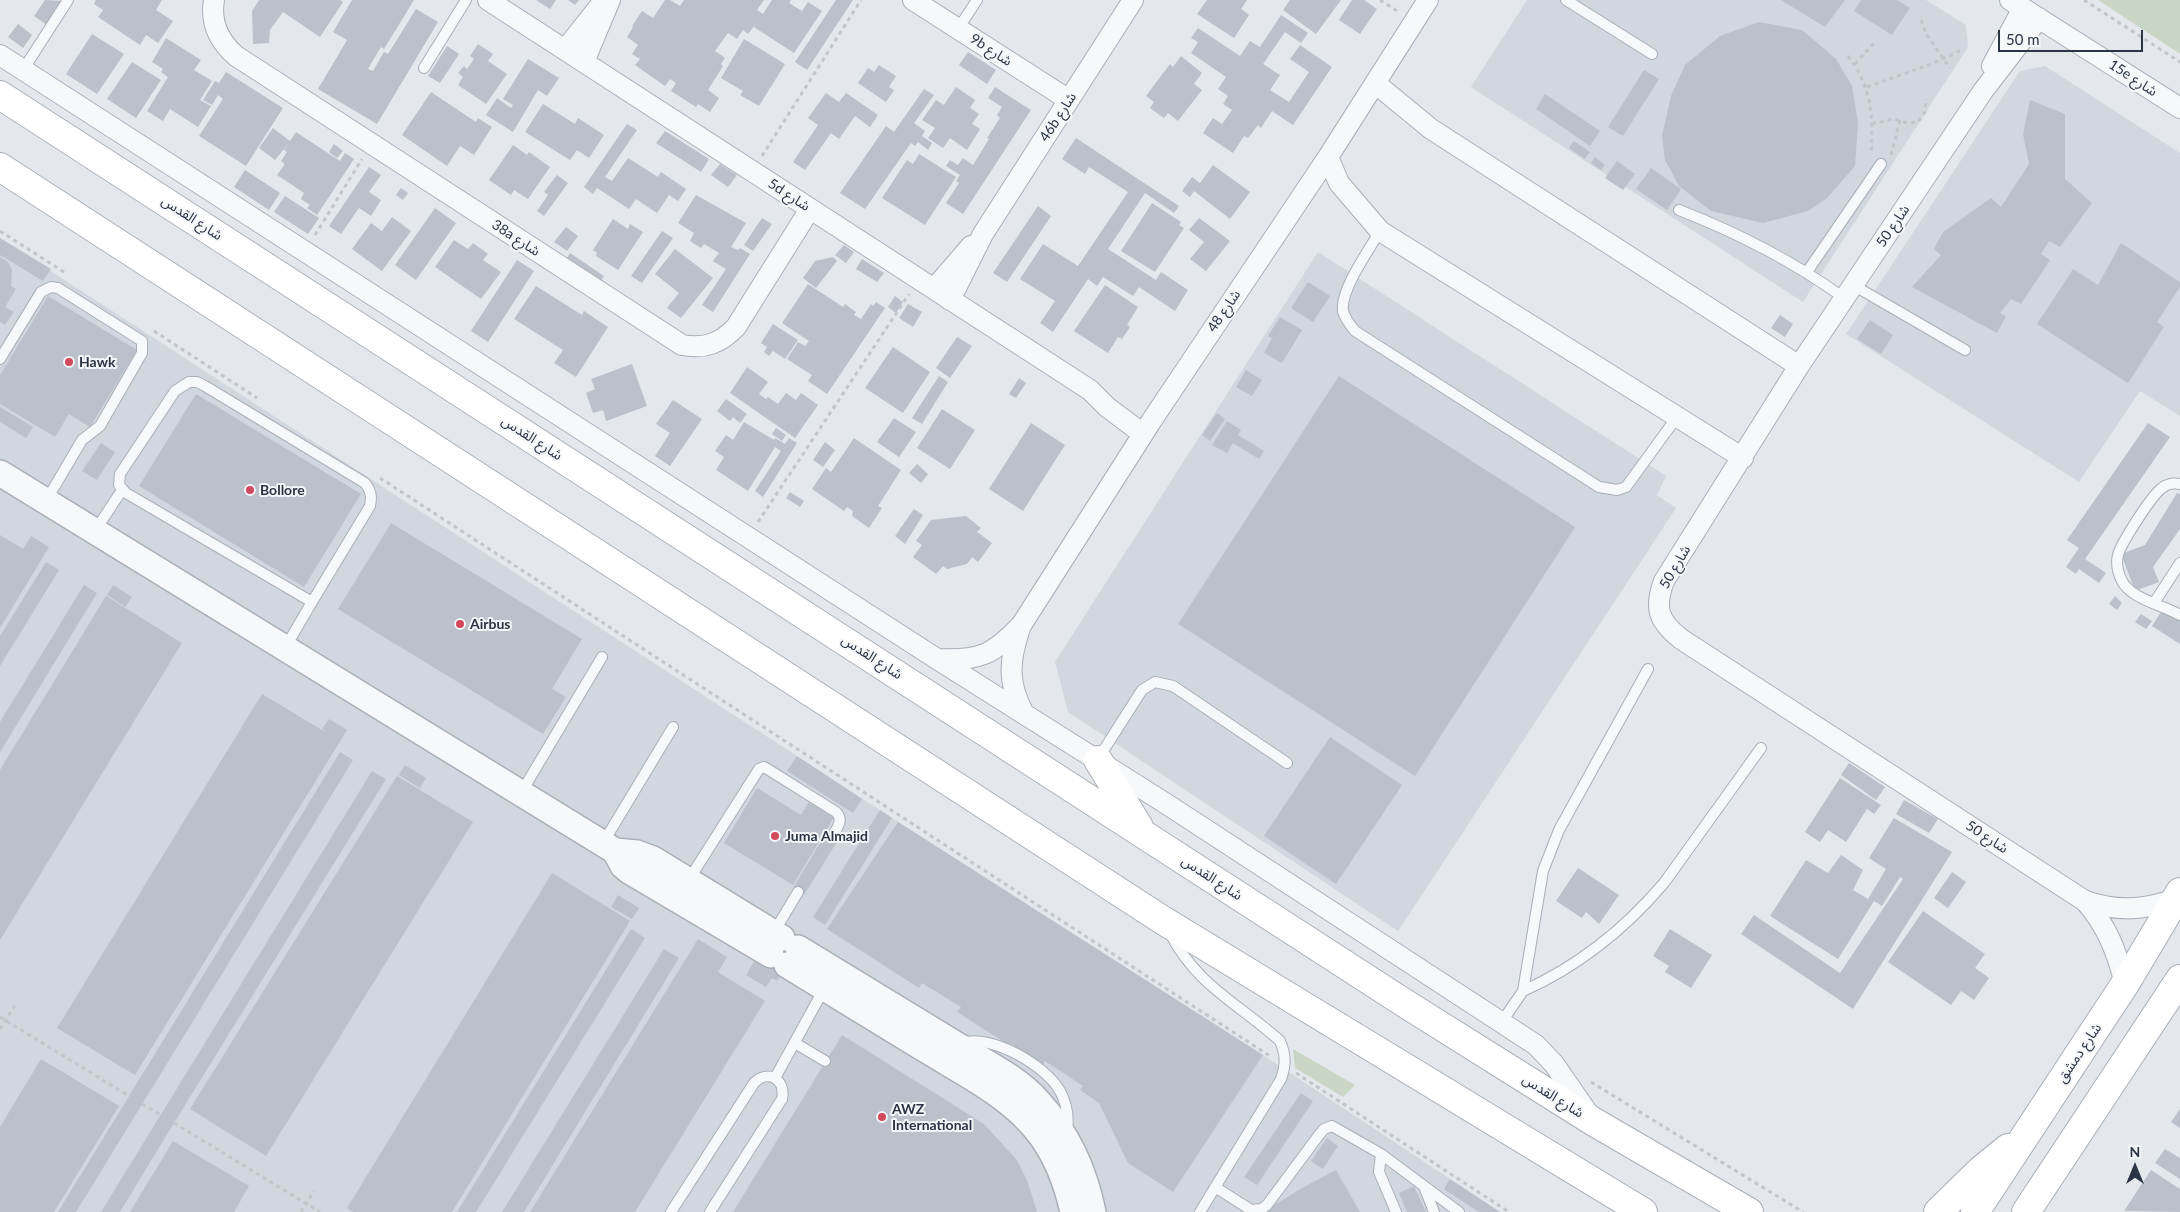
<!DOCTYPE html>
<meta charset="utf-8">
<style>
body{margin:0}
#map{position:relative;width:2180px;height:1212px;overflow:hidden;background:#e4e7ec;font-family:Lato,sans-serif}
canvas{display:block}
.north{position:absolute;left:2110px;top:1142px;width:50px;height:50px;-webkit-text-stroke:4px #f4f6f9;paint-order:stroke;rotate:0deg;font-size:14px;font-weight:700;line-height:20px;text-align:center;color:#2b3445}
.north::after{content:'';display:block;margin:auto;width:18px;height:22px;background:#2b3445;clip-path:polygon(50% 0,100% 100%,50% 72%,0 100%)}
.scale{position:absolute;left:1998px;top:30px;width:145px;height:22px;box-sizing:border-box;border:2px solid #2b3445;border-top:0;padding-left:6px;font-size:15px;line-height:18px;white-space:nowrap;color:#2b3445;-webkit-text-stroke:4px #f4f6f9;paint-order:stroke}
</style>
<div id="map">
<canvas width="2180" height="1212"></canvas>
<div class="north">N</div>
<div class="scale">50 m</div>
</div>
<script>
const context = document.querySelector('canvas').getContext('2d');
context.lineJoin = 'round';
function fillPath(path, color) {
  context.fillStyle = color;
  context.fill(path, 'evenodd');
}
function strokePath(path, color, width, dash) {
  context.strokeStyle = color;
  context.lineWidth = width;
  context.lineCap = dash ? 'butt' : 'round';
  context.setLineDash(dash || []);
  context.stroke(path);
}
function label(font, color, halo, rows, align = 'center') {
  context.font = font + ' Lato,"Noto Sans Arabic",sans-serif';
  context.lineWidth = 4;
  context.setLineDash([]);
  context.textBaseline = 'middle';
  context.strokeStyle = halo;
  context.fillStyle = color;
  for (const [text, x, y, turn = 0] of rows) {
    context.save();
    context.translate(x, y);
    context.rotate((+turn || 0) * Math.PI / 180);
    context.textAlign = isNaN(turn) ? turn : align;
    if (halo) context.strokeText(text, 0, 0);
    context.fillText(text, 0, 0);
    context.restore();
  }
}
const built = new Path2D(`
 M1527,0H1926L1966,25L1968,47L1803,302L1471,87Z
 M2045,66L2180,153V416L2140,391L2079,482L1846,334L2020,71Z
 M0,238L880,810L1263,1055L1500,1212H0Z
 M1318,252L1666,476L1657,495L1676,508L1398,931L1068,712L1055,662Z`);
const green = new Path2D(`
 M2098,0H2180V54Z
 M1293,1049L1355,1085L1343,1097L1295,1068Z`);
const building = new Path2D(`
 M45,0L63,1L47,25L34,16Z
 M96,0H162L156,10L173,21L158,43L146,35L140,45L98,17L103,10L94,4Z
 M259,0H340L343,2L320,37L283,12L270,30L269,43L253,44L252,11Z
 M352,0H414L384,49L381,47L368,69L373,71L384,52L388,54L416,9L438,22L377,124L318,89L347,40L333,32Z
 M536,0H556L550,9Z
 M568,0H579L575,5Z
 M665,0H670L680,6L684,0H764L757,10L763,14L772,0H791L789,3L802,11L808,2L822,11L794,53L754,27L757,22L748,34L743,30L737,39L728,33L715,51L725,58L721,64L723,66L708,90L719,98L710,112L698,104L696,107L671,91L676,83L670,79L665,86L635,65L640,59L632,54L638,45L627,37L633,27L632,26L642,11L653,18Z
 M836,0H853L807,70L795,62Z
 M1207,0H1247L1241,9L1249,15L1234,38L1197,14Z
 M1290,0H1341L1316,34L1283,10Z
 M1352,0H1364L1377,9L1360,34L1339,20Z
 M1781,0H1845L1825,27Z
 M1861,0H1897L1910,8L1892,35L1854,11Z
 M1281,15L1308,33L1301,43L1285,32L1263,64L1280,75L1270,90L1289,102L1309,72L1290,59L1300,45L1332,67L1293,125L1272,111L1261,128L1258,125L1248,138L1244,136L1233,153L1203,133L1213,118L1222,124L1232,110L1223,104L1228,96L1218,89L1226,77L1191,53L1198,42L1191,38L1198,28L1240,56L1250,41L1260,47Z
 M1759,22L1802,30L1836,59L1852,86L1858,123L1855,166L1827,198L1808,211L1763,223L1711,211L1679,186L1665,160L1662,136L1671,96L1685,65L1720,36Z
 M18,24L32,35L23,48L8,37Z
 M92,34L124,54L97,94L66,74Z
 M166,38L201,60L194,70L212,81L200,100L211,106L198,127L170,109L163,121L147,111L168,77L161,72L163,69L152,62Z
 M744,39L785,64L759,106L740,95L743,91L721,78Z
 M478,44L493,54L488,61L507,74L486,104L458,85L463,77L458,73L464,66L467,69L474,59L470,56Z
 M447,46L459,54L440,83L428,76Z
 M968,52L996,70L987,84L959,65Z
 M1181,56L1202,73L1194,84L1202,90L1178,121L1168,113L1164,118L1150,108L1154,102L1146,96L1170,64L1173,67Z
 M528,59L559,78L547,96L538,90L513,132L486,115L497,98L511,108L513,105L503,99Z
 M132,62L161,80L136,118L107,99Z
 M879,65L896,76L889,87L894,90L886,102L858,83L868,68L874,72Z
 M1644,70L1659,79L1623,136L1608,127Z
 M226,72L283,108L246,166L199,136L223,99L218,95L212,105L203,100L215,81L219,83Z
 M956,87L975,100L970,108L979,114L972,124L980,129L967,150L950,138L943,148L928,138L935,128L922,120L936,100L944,105Z
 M995,87L1031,110L963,214L946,203L959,183L956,181L960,175L946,166L950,160L958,165L963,158L973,165L989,139L987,138L1000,118L997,115L1002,107L988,98Z
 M924,89L934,95L914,123L925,131L922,136L932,143L928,150L918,142L915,146L911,143L865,209L840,193L886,126L894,132Z
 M431,92L476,122L478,118L492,127L474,155L460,146L447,166L402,135Z
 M826,93L839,102L846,93L878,115L870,127L855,116L839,139L831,133L805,170L793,162L818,125L808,118Z
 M1545,94L1600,131L1590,146L1536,109Z
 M2030,100L2065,114V179L2092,203L2060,247L2049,241L2041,254L2050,260L2021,304L2011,299L2000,313L2006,316L1997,333L1912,287L1941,255L1934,249L1943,232L1991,198L2001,207L2029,164L2023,134Z
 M543,104L575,124L578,118L604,135L589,158L577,150L570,160L525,132Z
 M627,124L637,130L605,177L612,181L628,158L658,177L661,172L686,189L678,201L669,195L657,213L636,199L629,209L597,188L593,194L584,187Z
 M273,128L290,141L296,132L340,161L345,153L354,159L317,215L307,208L310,205L301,199L304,193L277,175L285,164L281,161L287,152L284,150L288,144L275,160L259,148Z
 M665,131L709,159L701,172L656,143Z
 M1076,138L1179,206L1174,213L1145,193L1108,249L1156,280L1161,272L1188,290L1175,311L1139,287L1133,296L1103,277L1097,286L1088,279L1053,332L1040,323L1055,301L1020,279L1043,244L1078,266L1128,192L1089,167L1085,174L1062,159Z
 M1574,141L1590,152L1585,159L1569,148Z
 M334,144L343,151L337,158L329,152Z
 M513,145L527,155L529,152L550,167L528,199L514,190L511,195L489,180Z
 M919,154L956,177L925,225L882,198L907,160L913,164Z
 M1595,157L1605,165L1601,170L1591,163Z
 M1617,161L1635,174L1623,190L1605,178Z
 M720,164L737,175L728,187L711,175Z
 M1213,165L1250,192L1230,219L1194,191L1190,197L1182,191L1192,177L1200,183Z
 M369,167L381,175L369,192L381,200L371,216L359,208L341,234L329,226Z
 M1651,168L1681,189L1667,210L1636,189Z
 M245,170L280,193L269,210L234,187Z
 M557,175L568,183L544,216L537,211L548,195L544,192Z
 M401,188L408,193L403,200L396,195Z
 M696,195L746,223L731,247L738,250L740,248L750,254L713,312L702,305L726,269L713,261L719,253L704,244L701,248L690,241L694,233L678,223Z
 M285,196L319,218L308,234L274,212Z
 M1152,203L1181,222L1179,225L1184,228L1155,272L1121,251Z
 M1038,206L1051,216L1007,282L993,273Z
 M435,208L456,223L416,280L395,265Z
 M392,217L411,231L382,271L352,249L371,223L382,231Z
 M762,218L772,224L753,251L744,245Z
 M1199,218L1230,241L1206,271L1190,259L1204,242L1189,230Z
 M613,219L628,229L630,224L643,232L618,270L596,256L597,253L593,250Z
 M566,227L578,236L567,251L554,242Z
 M662,231L673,238L642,283L631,276Z
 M0,238L51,269L43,281L0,255Z
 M454,240L468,249L473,243L488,254L483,260L501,272L481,299L435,267Z
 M2121,243L2180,282V287L2157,322L2164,327L2128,383L2037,324L2073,269L2098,285Z
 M844,245L854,252L846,263L835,255Z
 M675,249L713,278L681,318L667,308L679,293L655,274Z
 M570,253L604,276L598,285L564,262Z
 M0,257L8,262L12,270L11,286L16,289L5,307L14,312L5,325L0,322Z
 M833,257L837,261L816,288L803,278L815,261Z
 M862,259L884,273L877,282L856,269Z
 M517,260L534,271L488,342L471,331Z
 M1308,282L1330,296L1313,322L1291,308Z
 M808,284L843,307L845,304L856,312L854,315L861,319L871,304L873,306L876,302L885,308L827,394L808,381L812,375L787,359L798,342L805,346L809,341L782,323Z
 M1105,285L1138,307L1127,325L1130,327L1122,339L1118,337L1108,353L1074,331Z
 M536,286L582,315L584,311L608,327L576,377L554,363L563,350L514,319Z
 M48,296L137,350L90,427L69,414L55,437L0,404V375Z
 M895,296L903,302L896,313L888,307Z
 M908,304L922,312L913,327L899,318Z
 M1780,315L1793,324L1785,337L1771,328Z
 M1280,317L1302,330L1282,363L1264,353L1272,338L1268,336Z
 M1870,320L1893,335L1881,354L1857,339Z
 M773,324L798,340L785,359L773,351L769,356L764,352L767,347L761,343Z
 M957,337L972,346L950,378L936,368Z
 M893,347L930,372L903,413L865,388Z
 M632,364L647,406L606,421L603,410L593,413L586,393L595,389L591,379Z
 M747,367L768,382L759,394L766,399L768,397L778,404L786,393L796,400L801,393L818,405L795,438L730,393Z
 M1246,370L1262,380L1252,396L1236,387Z
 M939,376L948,382L922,424L912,418Z
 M1339,376L1575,527L1415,776L1178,624Z
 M1019,378L1026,383L1016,398L1009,394Z
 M196,394L361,494L304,587L139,486Z
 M726,399L747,414L740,423L733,417L730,421L717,411Z
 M673,400L702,419L670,466L655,456L670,433L656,424Z
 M0,407L33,427L26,438L0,422Z
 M942,409L975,430L950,469L917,448Z
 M1217,413L1225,419L1210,441L1202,435Z
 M894,418L916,432L899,457L877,442Z
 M1227,421L1241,430L1238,435L1264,451L1259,459L1233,443L1227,453L1212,445Z
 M744,422L774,440L775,438L785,444L789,438L797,443L763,497L755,491L781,451L775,447L748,491L716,470L724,457L715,451L726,435L733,440Z
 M1031,423L1065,445L1023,511L989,489Z
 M2148,423L2170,437L2085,559L2106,573L2099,583L2079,569L2076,574L2066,567L2079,548L2067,540Z
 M776,428L786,435L782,441L772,434Z
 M854,438L901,470L878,506L882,508L869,528L852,516L853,511L847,507L844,511L812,489L826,468L831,472Z
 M825,442L835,450L823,467L813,460Z
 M101,443L115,452L97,480L82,471Z
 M917,464L928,474L921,483L909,473Z
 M790,492L804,501L800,507L786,498Z
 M2177,493L2180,494V529L2153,567L2159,582L2135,591L2121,554L2145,545Z
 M914,509L923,515L905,544L895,536Z
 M966,516L981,528L977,532L992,543L978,562L972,557L967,564L947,569L943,566L936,574L913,557L922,545L916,541L931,520Z
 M391,523L582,639L552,689L566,697L543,734L338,609Z
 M0,535L23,549L31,536L49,547L0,628Z
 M46,562L59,570L0,666V636Z
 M84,585L97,593L0,752V722Z
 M113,585L132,597L125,607L107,595Z
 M106,596L182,643L0,940V770Z
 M2115,596L2122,603L2117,610L2109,604Z
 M2163,609L2180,620V644L2152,626Z
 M2141,614L2152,621L2146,629L2135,622Z
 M262,694L327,733L322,729L329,719L347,730L135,1075L57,1028Z
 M1330,737L1402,785L1336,884L1264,836Z
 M340,752L353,760L76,1212H58Z
 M797,756L862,799L853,813L787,771Z
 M1849,763L1885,787L1876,800L1841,775Z
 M405,765L426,778L420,788L399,775Z
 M372,771L386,779L174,1123L120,1212H101Z
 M397,776L473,822L266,1156L190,1109Z
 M1840,778L1881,805L1874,814L1867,809L1846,842L1828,830L1820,842L1805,832Z
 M757,788L801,815L809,802L834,817L793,885L724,843Z
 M1904,800L1938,819L1929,833L1896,814Z
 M880,810L892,818L825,925L813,917Z
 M1894,818L1952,852L1853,1009L1741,934L1754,915L1840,973L1903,879L1900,877L1882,906L1874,901L1838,959L1770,916L1806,860L1828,873L1841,855L1863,870L1853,890L1868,899L1886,869L1869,858Z
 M898,822L1263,1055L1173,1192L1128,1163L1099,1103L1080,1090L1083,1086L1045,1061L1042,1066L957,1012L961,1007L922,983L919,988L827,929Z
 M826,833L838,840L804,895L793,888Z
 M1578,868L1619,895L1599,924L1586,912L1582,918L1556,901Z
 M1952,872L1966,882L1948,908L1934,898Z
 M552,873L630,921L452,1212H353L347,1208Z
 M618,895L639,908L632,919L611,907Z
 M1923,911L1985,954L1975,968L1989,978L1974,1000L1961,991L1951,1005L1888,962Z
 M631,929L645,938L476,1212H457Z
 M1670,929L1712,955L1691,988L1665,972L1669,966L1653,956Z
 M786,930L803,940L777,981L772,978L766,987L746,975L755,960L764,966Z
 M698,939L727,957L718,972L765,1001L635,1212H530Z
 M664,949L679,958L524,1212H502Z
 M842,1035L984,1124L1016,1159L1027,1180L1037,1212H733Z
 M41,1059L119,1106L54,1212H0V1127Z
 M1301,1093L1313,1101L1257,1185L1244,1177Z
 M2180,1109V1128L2171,1122Z
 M1327,1138L1338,1146L1323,1169L1311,1161Z
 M173,1141L249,1186L234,1212H130Z
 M2165,1149L2180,1158V1179L2155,1163Z
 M1336,1170L1360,1212H1263L1304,1187Z
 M2151,1170L2180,1189V1212L2124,1211Z
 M1450,1179L1500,1212H1479L1444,1189Z
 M1414,1186L1426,1212H1407L1399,1193Z`);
const path = new Path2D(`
 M1380,0L1399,12
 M2084,0L2180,62
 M1921,20L1926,34L1950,68
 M1848,56C1871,85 1874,118 1871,154
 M1855,64L1874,43
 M1867,87L1929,65L1962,50
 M1872,124L1893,119L1908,123L1918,122L1925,112L1926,99
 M1891,155L1900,120
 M762,156L861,0
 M0,231L67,274
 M315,235L362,159
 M154,331L257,398
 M380,478L1270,1056
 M758,522L909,294
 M0,1017L129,1096
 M0,1029L15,1005
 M1296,1073L1509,1212
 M1591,1082L1803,1212
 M142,1104L161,1115
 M174,1123L320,1212
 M301,1212L314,1191`);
const service = new Path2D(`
 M1566,0L1652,54
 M958,29L977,0
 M424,68L466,0
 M23,70L68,0
 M1679,210C1738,233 1793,261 1844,298
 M1380,231C1369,250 1340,290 1343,311C1345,319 1350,325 1355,331L1599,487L1617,490L1626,487L1677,417
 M1807,272L1881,164
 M1853,285L1965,350
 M0,359L41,292L51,287L58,288L142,341V353L100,426L82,440L46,501
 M189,382H197L205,386L365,483C371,491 372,496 370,506L312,602L126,493L119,485L120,474L175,391Z
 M2180,484C2174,483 2167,484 2162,488C2152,495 2121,543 2118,555C2116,563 2118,573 2122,581C2131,599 2163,605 2180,615
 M95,531L122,490
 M2154,603L2180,563
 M285,648L312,602
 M1098,759L1142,690L1155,682L1173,686L1287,763
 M521,793L602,657
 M603,843L673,727
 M688,881L759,769L764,767L769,770L836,812C844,820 837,828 832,837
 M774,932L798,892
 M1170,933C1196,985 1239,1004 1280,1041C1286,1055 1286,1065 1281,1079L1200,1212
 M1523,991C1579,966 1624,930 1664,883L1761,748
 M1501,1023L1523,991L1543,871L1559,830L1648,669
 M795,1043L825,1061
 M962,1043C991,1033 1046,1066 1060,1091C1067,1104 1069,1118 1067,1132
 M775,1078L824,989
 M1381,1154L1379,1172L1396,1212
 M1215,1187L1251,1210L1262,1209
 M671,1212L754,1083C768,1069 786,1079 782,1099L710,1212
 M1258,1212L1267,1205L1319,1135L1324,1129L1332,1126L1381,1154L1424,1186
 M1434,1212L1424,1186L1459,1212`);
const minor = new Path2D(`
 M214,0C210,23 219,41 236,56L682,345C704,349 720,344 736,327L810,209
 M488,0L1090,390L1107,407L1143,434
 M913,0L1069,100
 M2010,0L2180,108
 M2039,18L1983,91L1799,366L1664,581C1654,608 1658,621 1681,639L2085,901C2118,912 2144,910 2176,899
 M565,50L602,3
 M0,55L937,659L1165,803L1536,1045L1554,1064L1590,1116
 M584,62L610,0
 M1992,66L2023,8
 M1375,83L1431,129L1799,366
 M1328,157L1339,183L1380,231L1743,458
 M934,289L971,246
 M950,300L983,234L1133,0
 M1020,628C1009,661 1007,682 1024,714
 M937,659C980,661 993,655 1022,624L1152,420L1328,157L1428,0
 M2085,901C2107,926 2117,952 2125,984`);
const tertiary = new Path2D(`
 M0,473L615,851L637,853L653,859L782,938
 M615,851L623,866L629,871L771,955
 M798,948C851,980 904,1013 957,1045C984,1062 1017,1077 1038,1101C1068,1134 1084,1169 1093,1212
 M787,965C834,994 880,1022 926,1050C966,1075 1013,1097 1041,1136C1058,1159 1067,1185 1073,1212`);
const secondary = new Path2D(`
 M0,95L1406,1004L1594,1122L1749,1212
 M0,167L1164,921L1643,1212
 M1098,760L1139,827
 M1938,1212L1981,1170L2008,1148
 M1975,1212L2125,984L2180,892
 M2026,1212L2180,979`);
const markers = [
 [69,362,5,"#d1495b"],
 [250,490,5,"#d1495b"],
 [460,624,5,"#d1495b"],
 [775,836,5,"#d1495b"],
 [882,1117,5,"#d1495b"]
];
const streetNames = [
 ["9b شارع",991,50,33],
 ["15e شارع",2133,78,33],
 ["46b شارع",1058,117,-57],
 ["5d شارع",789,195,33],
 ["شارع القدس",192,218,33],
 ["شارع 50",1893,226,-56],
 ["38a شارع",516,238,33],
 ["شارع 48",1224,311,-56],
 ["شارع القدس",532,438,33],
 ["شارع 50",1675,567,-60],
 ["شارع القدس",872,657,33],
 ["شارع 50",1987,837,33],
 ["شارع القدس",1212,878,33],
 ["شارع دمشق",2079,1053,-56],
 ["شارع القدس",1553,1096,32]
];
const poiNames = [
 ["Hawk",79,362],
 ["Bollore",260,490],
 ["Airbus",470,624],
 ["Juma Almajid",785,836],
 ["AWZ",892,1109],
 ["International",892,1125]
];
fillPath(built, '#d2d6de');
fillPath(green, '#c9d6c5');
fillPath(building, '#bbc0ca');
strokePath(service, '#a9aeb7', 12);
strokePath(minor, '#a9aeb7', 22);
strokePath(tertiary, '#a9aeb7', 28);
strokePath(secondary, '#a9aeb7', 30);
strokePath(path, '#c2c5cb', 3, [4, 4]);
strokePath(service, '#f7f8fa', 10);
strokePath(minor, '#f7f8fa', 20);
strokePath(tertiary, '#f7f8fa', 25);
strokePath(secondary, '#fff', 28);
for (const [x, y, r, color] of markers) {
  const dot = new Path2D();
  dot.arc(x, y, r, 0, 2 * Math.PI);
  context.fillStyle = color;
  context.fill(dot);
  strokePath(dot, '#f4f6f9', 2);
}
label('14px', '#2b3445', '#f4f6f9', streetNames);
label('bold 14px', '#2b3445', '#f4f6f9', poiNames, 'left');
</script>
